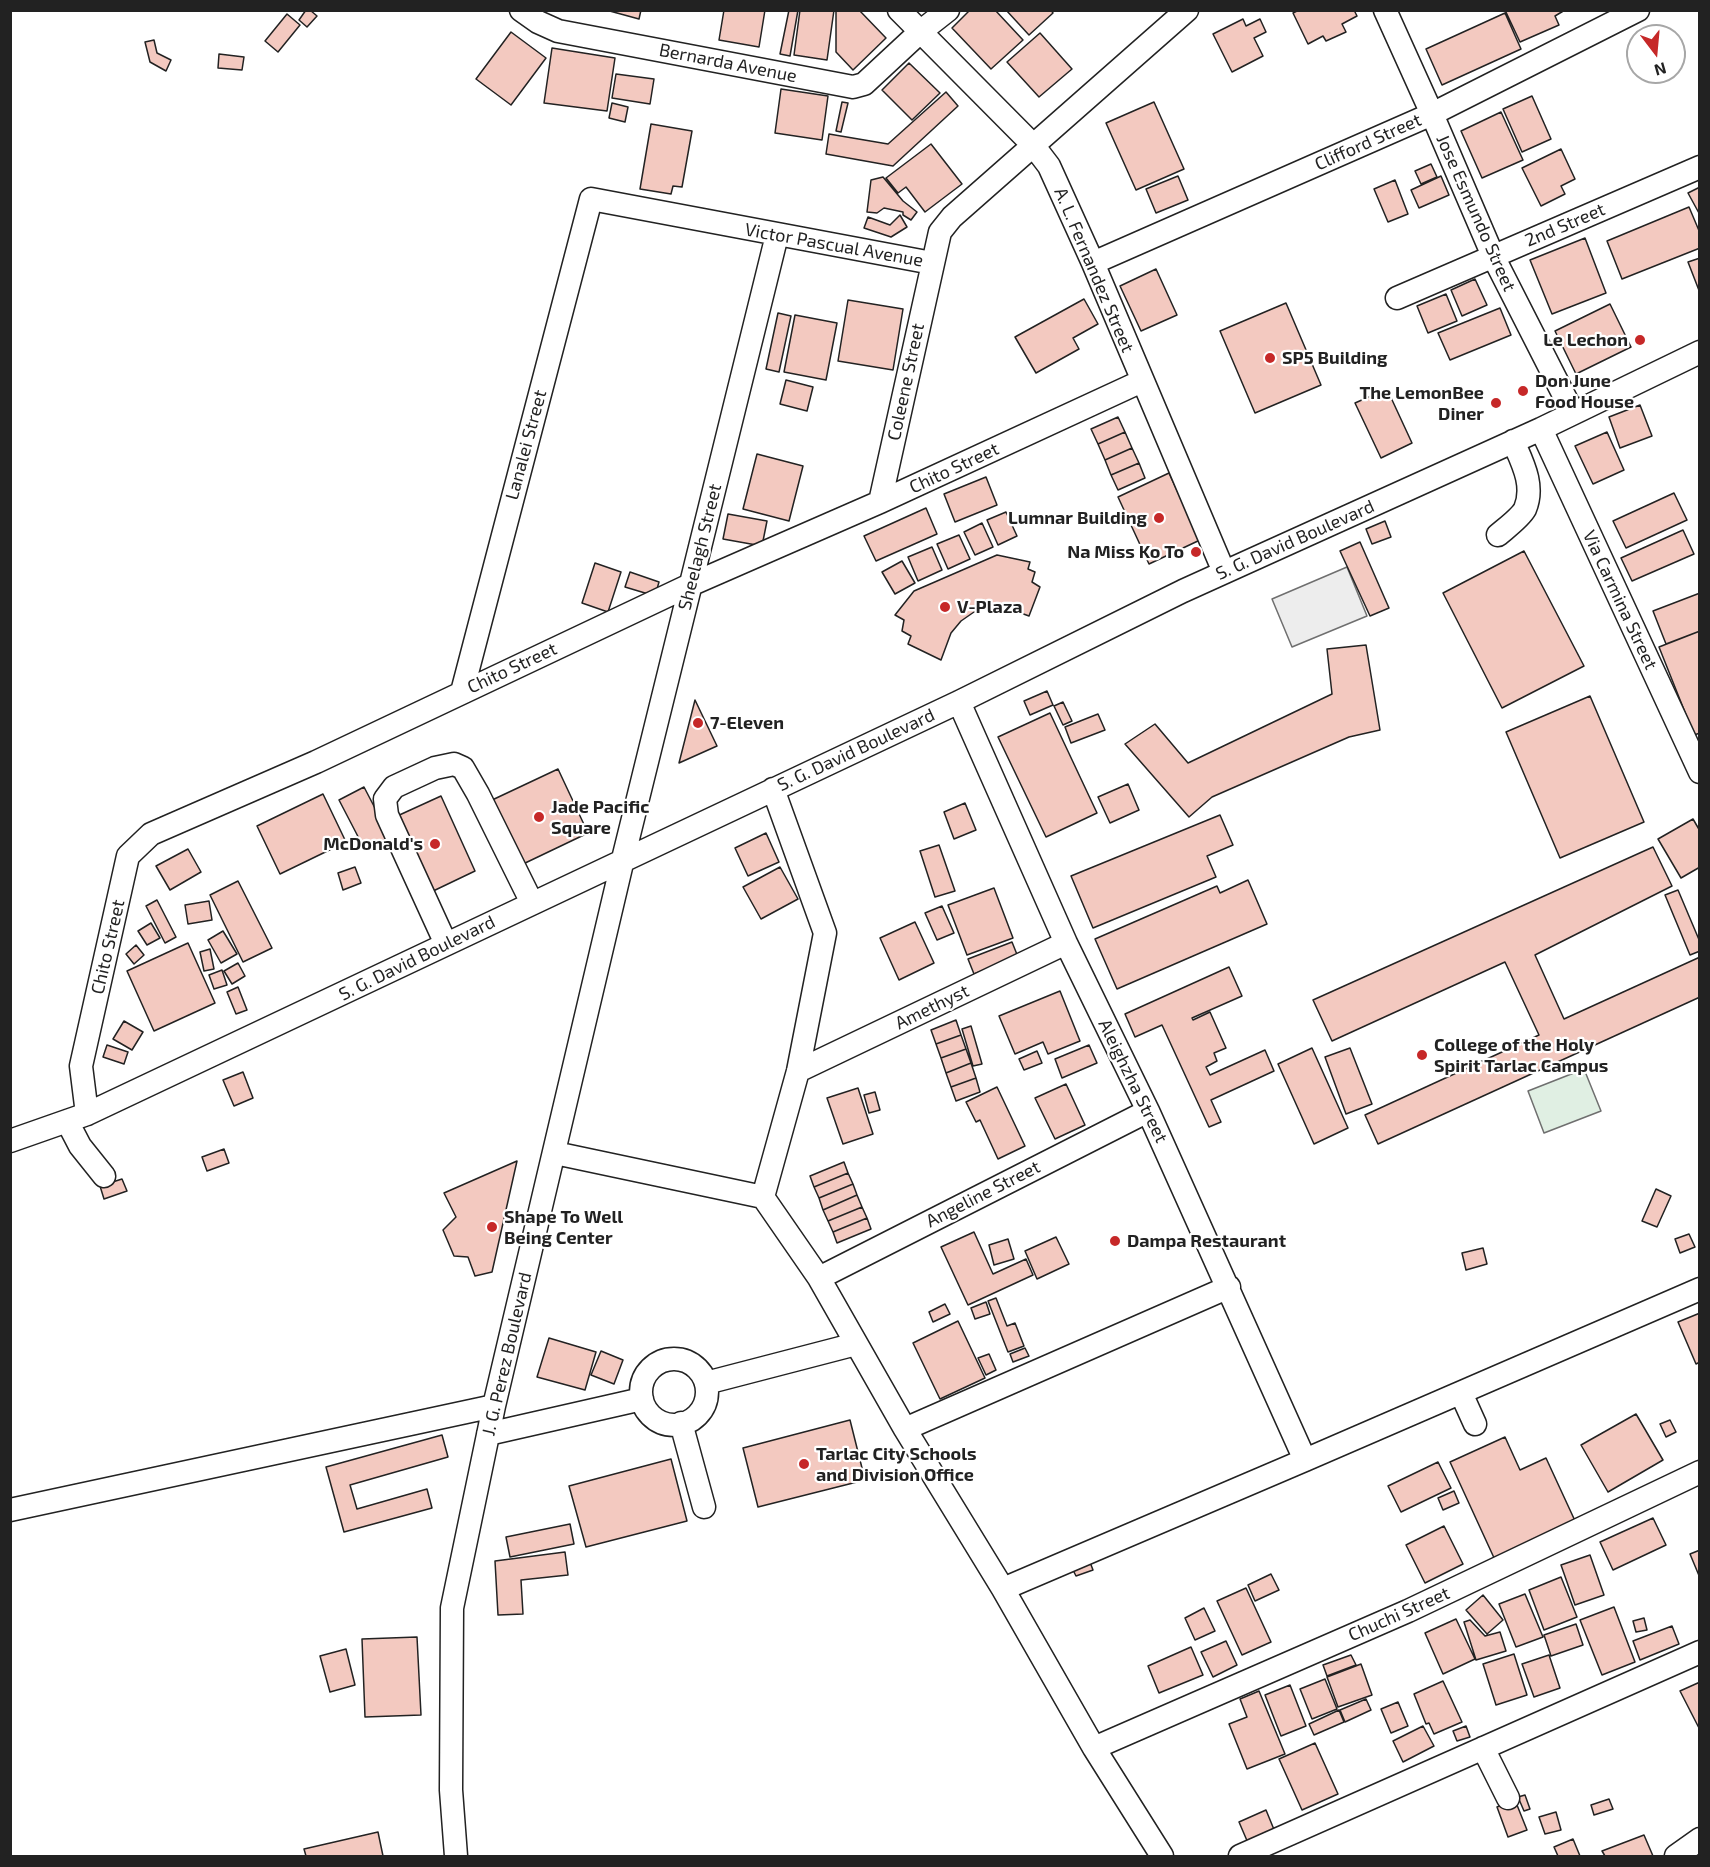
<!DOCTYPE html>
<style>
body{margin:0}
#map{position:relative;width:1710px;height:1867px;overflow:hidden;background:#fff;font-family:"Exo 2",sans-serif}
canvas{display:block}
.frame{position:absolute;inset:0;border:12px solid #222;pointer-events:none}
.north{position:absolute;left:1626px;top:24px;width:60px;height:60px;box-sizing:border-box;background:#fff;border:2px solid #a7a7a7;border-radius:50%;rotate:164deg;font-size:16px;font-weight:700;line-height:24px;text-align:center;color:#222}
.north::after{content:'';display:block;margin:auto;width:21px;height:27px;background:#c62828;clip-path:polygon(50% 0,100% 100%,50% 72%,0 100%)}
</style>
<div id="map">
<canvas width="1710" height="1867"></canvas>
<div class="frame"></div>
<div class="north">N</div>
</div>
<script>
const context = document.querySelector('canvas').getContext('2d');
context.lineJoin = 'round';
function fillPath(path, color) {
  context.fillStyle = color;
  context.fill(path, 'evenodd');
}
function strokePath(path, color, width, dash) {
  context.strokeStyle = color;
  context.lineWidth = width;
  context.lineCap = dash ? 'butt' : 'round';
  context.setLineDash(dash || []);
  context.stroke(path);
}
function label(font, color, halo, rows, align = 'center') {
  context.font = font + ' "Exo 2",sans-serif';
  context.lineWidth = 4.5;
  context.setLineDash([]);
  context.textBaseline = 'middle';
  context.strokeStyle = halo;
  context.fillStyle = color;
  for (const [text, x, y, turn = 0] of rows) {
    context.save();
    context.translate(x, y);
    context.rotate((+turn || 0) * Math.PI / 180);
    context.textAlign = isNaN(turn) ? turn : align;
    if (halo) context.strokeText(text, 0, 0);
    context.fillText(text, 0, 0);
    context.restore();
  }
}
const green = new Path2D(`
 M1584,1069L1601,1111L1544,1133L1528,1091Z`);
const parking = new Path2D(`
 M1347,567L1367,616L1292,647L1272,599Z`);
const building = new Path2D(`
 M306,10H310L317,16L307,27L299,20Z
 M606,10H641L639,19Z
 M724,10H765L759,47L719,40Z
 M789,10H798L790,56L780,54Z
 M800,10H834L827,60L794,55Z
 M836,10H859L886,38L853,70L836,52Z
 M970,10H995L1023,40L991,69L952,28Z
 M1006,10H1051L1053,13L1029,35Z
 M1299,10H1354L1357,16L1342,24L1346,32L1326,41L1323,36L1308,44L1293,13Z
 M1505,10H1565L1555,16L1559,25L1520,42Z
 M1505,13L1521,49L1442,85L1426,49Z
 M287,14L300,25L278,52L265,41Z
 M1243,19L1246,26L1260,19L1266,32L1254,38L1263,56L1232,72L1213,34Z
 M511,32L546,58L511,105L476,79Z
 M1040,33L1072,69L1039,97L1007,62Z
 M154,40L157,53L171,60L166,71L150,62L145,42Z
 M552,48L615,58L607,111L544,103Z
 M219,54L244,57L242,70L218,68Z
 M909,63L940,93L912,120L882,90Z
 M616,74L654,79L650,104L612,98Z
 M781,89L828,96L822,140L775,133Z
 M946,92L958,106L893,166L826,154L829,134L888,144Z
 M1532,96L1551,139L1522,152L1503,109Z
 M842,102L848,103L841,132L836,131Z
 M1154,102L1184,169L1136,190L1106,123Z
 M612,103L628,107L625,122L609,118Z
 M1501,112L1523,160L1482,178L1461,131Z
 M651,124L692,131L682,187L673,186L671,194L640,189Z
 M931,144L962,184L925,212L906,187L898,193L886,178Z
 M1561,149L1575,179L1561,186L1565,194L1541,206L1522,168Z
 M1431,164L1437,177L1421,184L1415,171Z
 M1178,176L1188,200L1156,213L1146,189Z
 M1441,176L1449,195L1419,208L1411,190Z
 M883,177L903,201L917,212L911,220L903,215V212L884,208L877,213L867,212L871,180Z
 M1395,180L1408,214L1388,222L1374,189Z
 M1700,187V215L1688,193Z
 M1689,207L1700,233V248L1622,279L1607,241Z
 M900,215L907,227L891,237L864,228L868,217L890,225Z
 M1585,238L1606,293L1552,314L1530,260Z
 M1700,258V293L1688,262Z
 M1156,269L1177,315L1141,331L1120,286Z
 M1475,279L1487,305L1462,316L1451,290Z
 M1446,294L1457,321L1428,333L1417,306Z
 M1084,299L1098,324L1073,338L1079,349L1036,373L1015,337Z
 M848,300L903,309L893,370L838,361Z
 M1286,303L1321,385L1255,413L1220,331Z
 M1610,304L1631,347L1576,374L1555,331Z
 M1500,308L1511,335L1450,360L1438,333Z
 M778,313L791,316L779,372L766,369Z
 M795,315L837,323L826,380L784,372Z
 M786,380L813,387L807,411L780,404Z
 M1387,389L1412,443L1381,458L1355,403Z
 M1640,405L1652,436L1620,448L1609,417Z
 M1118,417L1125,432L1098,444L1091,429Z
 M1125,432L1132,448L1105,460L1098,444Z
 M1607,432L1624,470L1593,484L1575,446Z
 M1132,448L1139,463L1111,475L1105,460Z
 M757,454L803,466L789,521L743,509Z
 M1139,463L1145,478L1118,490L1111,475Z
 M1169,473L1200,540L1149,564L1118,497Z
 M986,477L997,505L955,522L944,494Z
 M1674,493L1687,520L1626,548L1613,521Z
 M926,508L937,534L876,561L864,536Z
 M1006,512L1017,536L998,545L987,520Z
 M728,514L767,521L762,546L723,539Z
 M1385,521L1391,537L1372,544L1366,529Z
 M982,523L993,547L975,555L964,532Z
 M1683,530L1694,554L1632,581L1621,558Z
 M959,535L970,559L948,569L937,544Z
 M1360,542L1389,608L1370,616L1340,551Z
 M932,547L942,570L918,581L908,557Z
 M1524,551L1584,666L1502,708L1443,593Z
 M997,555L1030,562L1028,569L1035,572L1032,582L1040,587L1029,616L1007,608L990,607L974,612L961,621L951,633L941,660L908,644L911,636L902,631L904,620L895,615L914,591Z
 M902,561L915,583L895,594L882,572Z
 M595,563L621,572L608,612L582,603Z
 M630,572L659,582L655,596L625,587Z
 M1700,593V631L1666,644L1653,611Z
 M1700,631V733L1694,735L1659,647Z
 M1366,645L1380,730L1349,737L1212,797L1189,817L1125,744L1155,724L1188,763L1332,694L1327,649Z
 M1047,691L1053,705L1030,715L1024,701Z
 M1590,696L1644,822L1560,858L1506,732Z
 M695,700L717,746L679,763Z
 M1063,702L1072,721L1063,725L1054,706Z
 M1050,713L1097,813L1046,837L998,737Z
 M1098,714L1105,730L1071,743L1065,727Z
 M558,769L588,833L521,865L490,801Z
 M1128,784L1139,810L1110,823L1098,797Z
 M364,787L390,837L365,850L339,800Z
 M323,794L346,842L280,874L257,826Z
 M441,796L475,871L429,893L395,817Z
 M965,803L976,830L954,839L944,812Z
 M1220,815L1233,845L1207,856L1216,877L1093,928L1071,876Z
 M1693,819L1700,831V867L1681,878L1658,839Z
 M766,833L779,862L748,876L735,848Z
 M939,845L955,891L935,897L920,851Z
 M1653,847L1672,886L1535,955L1564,1019L1700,957V997L1378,1144L1365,1115L1539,1035L1505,962L1332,1041L1313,1000Z
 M188,849L201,872L170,890L156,866Z
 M355,867L361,883L343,890L338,873Z
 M780,867L798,899L761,919L743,887Z
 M1248,880L1267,924L1117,989L1095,939L1217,886L1220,893Z
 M238,881L272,948L243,962L210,895Z
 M994,888L1013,938L967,955L948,905Z
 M1678,890L1700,942V951L1690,955L1665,895Z
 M157,900L176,937L165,943L146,906Z
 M209,901L212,920L188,924L185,905Z
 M942,906L954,933L937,940L925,913Z
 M915,922L934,963L899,980L880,938Z
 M151,923L160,938L147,945L138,931Z
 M223,931L237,954L221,963L208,940Z
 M1012,942L1018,957L974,974L968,959Z
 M188,943L215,1003L154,1031L127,971Z
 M136,945L144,955L134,964L126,954Z
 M210,949L214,969L204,971L200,952Z
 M238,963L245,976L232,984L224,971Z
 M1229,967L1242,996L1192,1018L1193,1020L1210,1012L1226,1048L1214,1053L1217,1061L1206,1067L1210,1075L1265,1050L1274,1071L1211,1100L1221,1122L1209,1127L1162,1025L1135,1037L1125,1014Z
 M222,970L227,985L214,989L209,975Z
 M238,987L247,1010L236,1014L227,992Z
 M1060,991L1080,1041L1048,1054L1043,1042L1015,1054L999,1016Z
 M956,1020L961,1035L936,1044L931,1030Z
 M124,1021L143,1032L132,1050L113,1039Z
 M971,1026L982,1064L973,1066L962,1029Z
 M961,1035L966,1049L941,1058L936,1044Z
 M107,1045L128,1052L124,1064L103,1057Z
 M1089,1045L1097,1063L1062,1078L1055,1059Z
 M1312,1048L1348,1128L1314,1144L1278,1064Z
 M1350,1048L1372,1104L1346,1114L1325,1057Z
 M966,1049L971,1063L946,1073L941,1058Z
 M1037,1051L1042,1063L1024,1070L1019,1059Z
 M971,1063L976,1078L951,1087L946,1073Z
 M243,1072L253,1098L234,1106L223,1080Z
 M976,1078L980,1092L956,1101L951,1087Z
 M1066,1084L1085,1125L1055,1139L1035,1098Z
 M997,1087L1025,1146L998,1159L980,1120L976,1122L966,1102Z
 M858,1088L873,1134L843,1144L827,1098Z
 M875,1092L880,1110L869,1113L864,1095Z
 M224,1149L229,1163L207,1171L202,1157Z
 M517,1161L492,1272L475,1276L468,1257L454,1256L443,1230L456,1217L444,1193Z
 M844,1162L848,1173L814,1187L810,1176Z
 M848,1173L853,1184L819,1198L814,1187Z
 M122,1179L127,1191L104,1199L100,1186Z
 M853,1184L857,1195L823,1210L819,1198Z
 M1656,1189L1671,1196L1657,1227L1642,1221Z
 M857,1195L862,1207L828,1221L823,1210Z
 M862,1207L867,1218L833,1232L828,1221Z
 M867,1218L871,1229L837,1243L833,1232Z
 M974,1232L993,1274L1026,1259L1033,1275L968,1305L941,1247Z
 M1689,1234L1695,1247L1680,1253L1675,1239Z
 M1056,1237L1069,1264L1037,1279L1025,1251Z
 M1008,1239L1014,1259L994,1265L989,1245Z
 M1483,1248L1487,1264L1466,1270L1462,1253Z
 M996,1298L1007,1326L1015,1323L1024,1346L1008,1352L988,1301Z
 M986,1302L990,1314L975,1319L971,1308Z
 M945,1304L950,1314L933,1322L929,1312Z
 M1700,1313V1362L1696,1364L1678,1322Z
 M958,1321L985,1378L940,1399L913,1343Z
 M549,1338L596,1352L585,1390L537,1377Z
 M1025,1348L1029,1356L1013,1362L1010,1354Z
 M601,1351L623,1360L614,1384L591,1375Z
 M989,1354L996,1370L986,1375L978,1358Z
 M1636,1414L1663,1460L1608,1492L1581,1445Z
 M850,1420L865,1480L758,1507L743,1448Z
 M1670,1420L1676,1432L1666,1437L1660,1424Z
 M442,1435L448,1457L350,1485L357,1509L427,1489L432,1508L344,1532L326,1467Z
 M1505,1437L1520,1470L1546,1458L1576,1523L1495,1560L1450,1462Z
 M671,1459L687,1521L586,1547L569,1486Z
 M1438,1462L1451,1488L1401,1512L1388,1486Z
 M1454,1491L1459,1503L1443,1510L1438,1498Z
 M1653,1518L1666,1545L1613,1570L1600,1542Z
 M570,1524L574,1544L510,1557L506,1537Z
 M1444,1526L1463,1564L1425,1583L1406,1545Z
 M1700,1550V1578L1690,1554Z
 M565,1552L568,1575L521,1580L523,1614L498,1615L495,1561Z
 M1590,1555L1604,1595L1575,1605L1561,1565Z
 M1088,1557L1093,1570L1076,1576L1070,1564Z
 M1271,1574L1279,1590L1255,1601L1248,1585Z
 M1561,1577L1577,1617L1544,1630L1529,1590Z
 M1246,1588L1271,1642L1242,1655L1217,1601Z
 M1525,1594L1543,1637L1516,1647L1499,1604Z
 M1483,1595L1503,1620L1487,1634L1466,1610Z
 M1614,1607L1635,1662L1602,1675L1580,1620Z
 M1204,1608L1215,1631L1195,1640L1185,1618Z
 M1644,1618L1647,1630L1636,1632L1633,1621Z
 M1456,1619L1475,1659L1443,1674L1425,1633Z
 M1470,1620L1485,1636L1500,1632L1506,1651L1476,1660L1464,1622Z
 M1576,1624L1583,1645L1551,1656L1544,1635Z
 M1672,1626L1679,1644L1640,1660L1633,1641Z
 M417,1637L421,1715L365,1717L362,1639Z
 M1226,1641L1237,1665L1213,1677L1201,1652Z
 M1191,1647L1203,1675L1159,1693L1148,1666Z
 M346,1649L355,1685L330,1692L320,1656Z
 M1514,1654L1527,1695L1496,1705L1483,1664Z
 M1351,1655L1356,1665L1327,1676L1323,1665Z
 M1549,1655L1560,1688L1534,1697L1522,1664Z
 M1361,1664L1372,1695L1338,1707L1327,1677Z
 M1325,1679L1337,1709L1312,1719L1300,1689Z
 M1443,1681L1462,1722L1434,1734L1429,1723L1426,1724L1414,1694Z
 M1700,1682V1730L1680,1691Z
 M1290,1685L1306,1726L1281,1736L1265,1695Z
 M1259,1691L1285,1754L1247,1769L1229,1724L1247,1717L1240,1699Z
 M1366,1699L1371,1710L1345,1722L1340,1710Z
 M1398,1702L1408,1726L1391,1733L1381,1709Z
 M1339,1710L1344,1722L1314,1735L1309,1724Z
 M1423,1726L1434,1746L1403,1762L1393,1741Z
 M1466,1726L1470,1737L1457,1741L1453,1731Z
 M1315,1743L1338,1794L1302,1810L1279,1759Z
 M1525,1795L1530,1809L1524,1811L1518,1797Z
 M1609,1799L1613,1809L1594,1815L1591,1805Z
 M1515,1800L1527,1830L1508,1837L1497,1807Z
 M1266,1810L1275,1832L1248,1843L1239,1822Z
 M1556,1812L1561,1830L1545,1834L1539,1817Z
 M378,1832L383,1856H306L304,1849Z
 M1644,1835L1653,1856H1605L1602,1851Z
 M1573,1839L1580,1856H1558L1554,1847Z`);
const minor = new Path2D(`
 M521,10L538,22L558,31L853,87L864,84L920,32L948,10
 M899,10L1033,145L1049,166L1093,263L1224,572
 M1385,10L1432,114L1493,256L1573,413
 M1093,263L1432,114L1638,10
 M1397,298L1700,167
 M1541,429L1700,772
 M880,502L940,232L952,217L1187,10
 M1498,535C1506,528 1520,518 1525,509C1535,485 1522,462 1513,441
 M462,692L591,199L932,263
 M959,702L1066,943L1148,1111L1305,1460
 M773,789L825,933L798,1071L763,1197L819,1278L905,1429L1003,1589L1094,1748L1162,1856
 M446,944L387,815L385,799L394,787L435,768L454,764L463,768L478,794L532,903
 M798,1071L1066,943
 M87,1114L81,1066L128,856L151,834L316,762L690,585L880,502L1142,381
 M67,1121L80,1146L104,1176
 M10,1141L87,1114L959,702L1183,591L1541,429L1700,352
 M555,1153L763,1197
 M819,1278L1148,1111
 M641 1392a33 33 0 1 1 66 0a33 33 0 1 1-66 0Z
 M706,1383L856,1344
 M1461,1393L1475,1424
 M681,1423L704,1507
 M905,1429L1229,1287
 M488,1434L642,1399
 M10,1510L494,1406
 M1003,1589L1305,1460L1700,1289
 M1094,1748L1408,1611L1700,1472
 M1483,1748L1508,1798
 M456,1856L451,1790L452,1608L494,1406L623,859L777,235
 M1240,1856L1700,1652
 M1676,1856L1700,1839`);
const markers = [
 [1640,340,6,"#c62828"],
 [1270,358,6,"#c62828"],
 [1523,391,6,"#c62828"],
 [1496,403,6,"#c62828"],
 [1159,518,6,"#c62828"],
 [1196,552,6,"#c62828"],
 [945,607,6,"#c62828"],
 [698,723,6,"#c62828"],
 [539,817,6,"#c62828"],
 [435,844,6,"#c62828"],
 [1422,1055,6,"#c62828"],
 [492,1227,6,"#c62828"],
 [1115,1241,6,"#c62828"],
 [804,1464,6,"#c62828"]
];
const streetNames = [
 ["Bernarda Avenue",728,63,11],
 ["Clifford Street",1368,142,-24],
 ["Jose Esmundo Street",1476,213,66],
 ["2nd Street",1565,225,-23],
 ["Victor Pascual Avenue",834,245,10],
 ["A. L. Fernandez Street",1094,270,67],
 ["Coleene Street",906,382,-78],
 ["Lanalei Street",526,445,-75],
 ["Chito Street",954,468,-25],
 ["S. G. David Boulevard",1295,540,-24],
 ["Sheelagh Street",700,547,-76],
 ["Via Carmina Street",1620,600,65],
 ["Chito Street",512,668,-25],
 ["S. G. David Boulevard",856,750,-25],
 ["Chito Street",108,947,-77],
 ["S. G. David Boulevard",417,958,-26],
 ["Amethyst",932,1007,-26],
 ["Aleighzha Street",1133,1081,64],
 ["Angeline Street",983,1194,-27],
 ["J. G. Perez Boulevard",507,1354,-77],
 ["Chuchi Street",1399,1614,-24]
];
const poiNames = [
 ["Le Lechon",1628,340,"right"],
 ["SP5 Building",1282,358],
 ["Don June",1535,381],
 ["Food House",1535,402],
 ["The LemonBee",1484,393,"right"],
 ["Diner",1484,414,"right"],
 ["Lumnar Building",1147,518,"right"],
 ["Na Miss Ko To",1184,552,"right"],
 ["V-Plaza",957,607],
 ["7-Eleven",710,723],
 ["Jade Pacific",551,807],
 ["Square",551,828],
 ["McDonald's",423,844,"right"],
 ["College of the Holy",1434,1045],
 ["Spirit Tarlac Campus",1434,1066],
 ["Shape To Well",504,1217],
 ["Being Center",504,1238],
 ["Dampa Restaurant",1127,1241],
 ["Tarlac City Schools",816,1454],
 ["and Division Office",816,1475]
];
fillPath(green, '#e0efe3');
strokePath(green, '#6f6f6f', 1.5);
fillPath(parking, '#ededed');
strokePath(parking, '#6f6f6f', 1.5);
fillPath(building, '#f3c9c0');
strokePath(building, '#222', 1.5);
strokePath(minor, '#222', 25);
strokePath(minor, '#fff', 22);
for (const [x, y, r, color] of markers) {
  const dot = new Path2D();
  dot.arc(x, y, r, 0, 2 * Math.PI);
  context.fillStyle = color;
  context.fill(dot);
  strokePath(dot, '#fff', 2);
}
label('18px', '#222', '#fff', streetNames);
label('bold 18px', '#222', '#fff', poiNames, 'left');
</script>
